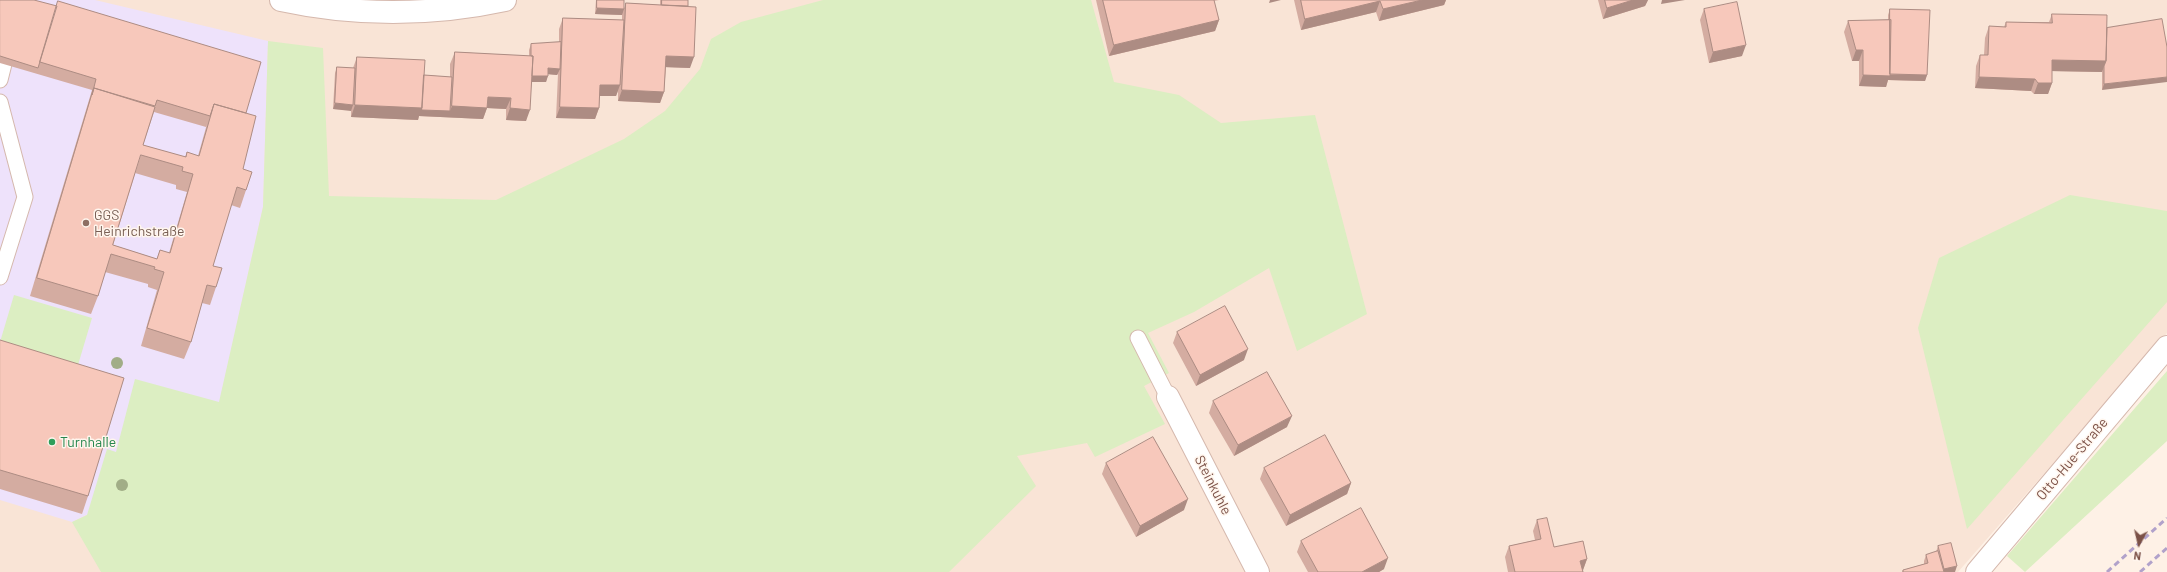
<!DOCTYPE html>
<meta charset="utf-8">
<style>
body{margin:0}
#map{position:relative;width:2167px;height:572px;overflow:hidden;background:#fef1e6;font-family:Barlow,sans-serif}
canvas{display:block}
.north{position:absolute;left:2119px;top:524px;width:40px;height:40px;-webkit-text-stroke:3px #fff6ee;paint-order:stroke;rotate:188deg;font-size:11px;font-weight:700;line-height:16px;text-align:center;color:#7b5147}
.north::after{content:'';display:block;margin:auto;width:14px;height:18px;background:#7b5147;clip-path:polygon(50% 0,100% 100%,50% 72%,0 100%)}
</style>
<div id="map">
<canvas width="2167" height="572"></canvas>
<div class="north">N</div>
</div>
<script>
const context = document.querySelector('canvas').getContext('2d');
context.lineJoin = 'round';
function fillPath(path, color) {
  context.fillStyle = color;
  context.fill(path, 'evenodd');
}
function strokePath(path, color, width, dash) {
  context.strokeStyle = color;
  context.lineWidth = width;
  context.lineCap = dash ? 'butt' : 'round';
  context.setLineDash(dash || []);
  context.stroke(path);
}
function label(font, color, halo, rows, align = 'center') {
  context.font = font + ' Barlow,sans-serif';
  context.lineWidth = 3;
  context.setLineDash([]);
  context.textBaseline = 'middle';
  context.strokeStyle = halo;
  context.fillStyle = color;
  for (const [text, x, y, turn = 0] of rows) {
    context.save();
    context.translate(x, y);
    context.rotate((+turn || 0) * Math.PI / 180);
    context.textAlign = isNaN(turn) ? turn : align;
    if (halo) context.strokeText(text, 0, 0);
    context.fillText(text, 0, 0);
    context.restore();
  }
}
const residential = new Path2D(`
 M0,0H2167V333L1958,572H0Z`);
const education = new Path2D(`
 M0,0H95L268,41L263,207L207,458L72,522L0,500Z`);
const green = new Path2D(`
 M823,0H1091L1114,82L1179,95L1221,123L1315,115L1367,314L1297,351L1269,268L1194,312L1148,333L1169,373L1144,386L1165,424L1095,457L1087,443L1017,456L1036,486L949,572H101L72,522L87,515L107,449L116,452L135,379L219,402L263,207L268,41L323,48L329,196L496,200L624,139L665,111L700,69L711,39L741,22Z
 M2070,195L2167,211V302L1967,529L1918,328L1939,258Z
 M14,295L92,318L78,365L0,342Z
 M2167,371V441L2025,572L2007,556Z`);
const service = new Path2D(`
 M0,80L9,44
 M0,102L25,197L0,277
 M1138,338L1168,397`);
const minor = new Path2D(`
 M281,0C354,16 432,16 505,0
 M1168,397L1258,572
 M1977,572L2167,347`);
const rail = new Path2D(`
 M2107,572L2167,518
 M2140,572L2167,548`);
const trees = [
 [117,363],
 [122,485]
];
const wall = new Path2D(`
 M0,0L246,113L243,169L246,190L240,208L231,205L213,266L216,287L210,305L202,303L191,342L184,359L141,346L157,290L148,287V284L105,272L98,296L91,314L30,296L92,90L0,63ZM154,112L206,127L207,124L198,156L187,152L185,157L143,145ZM135,173L176,185V189L187,192L169,253L160,250L157,259L113,245Z
 M596,0H624V9L626,3L660,5V0H688V6L690,68L666,67L664,92L660,103L618,101V91L616,96H600L599,108L595,119L556,118L558,74L557,75L548,74L546,82H532L526,121L506,120V109L487,108L483,119L419,116L418,120L351,117V110L333,109L335,73L337,67L353,68L357,57L424,75L450,77V64L455,52L529,56V50L531,44L559,42V29L563,18L622,20V15L595,14Z
 M1096,0H1219L1214,1L1219,20L1215,31L1109,56Z
 M1294,0H1446L1444,5L1379,21L1376,12L1301,30Z
 M1598,0H1648L1645,6L1603,19Z
 M1704,9L1742,56L1709,63L1700,20Z
 M1890,9L1927,75L1925,81L1888,80L1886,87L1859,86V61H1852L1844,32L1848,21L1888,20V15Z
 M2052,14L2107,28L2162,19L2102,90V72L2052,71V83L2048,94H2034L2031,91L1975,88L1976,66L1980,55H1984L1985,38L1989,26L2004,27L2006,22H2049Z
 M1177,332L1244,360L1196,386L1173,343Z
 M0,340L88,496L82,514L0,489Z
 M1213,401L1287,427L1234,456L1209,413Z
 M1106,463L1184,510L1136,537L1102,474Z
 M1264,468L1351,483L1347,494L1286,526L1260,479Z
 M1537,520L1554,547L1587,559L1583,570V572H1508L1505,557L1509,546L1535,540L1533,531Z
 M1301,541L1384,569L1379,572H1308L1297,552Z
 M1938,546L1955,572H1902L1903,570L1924,564V561L1926,555L1936,552Z`);
const shadedWall = new Path2D(`
 M1270,0H1281L1269,3Z
 M1422,0H1446L1444,5L1379,21L1383,9Z
 M1633,0H1648L1645,6L1603,19L1607,8Z
 M1662,0H1685L1661,4Z
 M1380,1L1376,12L1301,30L1305,19Z
 M597,8L624,9L622,15L595,14Z
 M1219,20L1215,31L1109,56L1114,45Z
 M1746,45L1742,56L1709,63L1713,52Z
 M1856,50H1863L1859,61H1852Z
 M666,56L694,57L690,68L662,67Z
 M2052,60L2106,61L2102,72L2048,71Z
 M548,68L560,69L557,75L546,74Z
 M1889,74L1927,75L1925,81L1888,80L1886,87L1859,86L1863,75Z
 M530,76H548L546,82H528Z
 M1979,77L2035,79L2031,91L1975,88Z
 M2167,77V82L2102,90L2104,84Z
 M2038,83H2052L2048,94H2034Z
 M600,85H620L616,96H596Z
 M622,90L664,92L660,103L618,101Z
 M488,97L511,98L506,109L487,108L483,119L419,116L418,120L351,117L355,105L422,108L450,111L452,106Z
 M335,103L353,105L351,111L333,109Z
 M560,107L599,108L595,119L556,118Z
 M510,108L530,110L526,121L506,120Z
 M1248,349L1244,360L1196,386L1200,375Z
 M1292,416L1287,427L1234,456L1238,445Z
 M1351,483L1347,494L1286,526L1290,515Z
 M1188,499L1184,510L1136,537L1140,526Z
 M1388,558L1384,569L1379,572H1362Z
 M1587,559L1583,570L1577,572L1580,561Z
 M1957,566L1955,572H1943L1944,569Z`);
const building = new Path2D(`
 M0,0H34L57,6L38,68L0,56Z
 M597,0H624V9L597,8Z
 M662,0H688V6L662,5Z
 M1103,0H1214L1219,20L1114,45Z
 M1301,0H1422L1383,9L1380,1L1305,19Z
 M1605,0H1633L1607,8Z
 M58,1L261,62L246,113L214,104L210,116L157,100L155,106L94,88L92,95L96,79L40,62Z
 M1737,2L1746,45L1713,52L1704,9Z
 M626,3L696,7L694,57L666,56L664,92L622,90Z
 M1890,9L1930,10L1927,75L1890,74Z
 M2052,14L2107,15L2106,61L2052,60V83H2038L2035,79L1979,77L1980,55H1988L1989,26L2006,27V22L2052,23Z
 M563,18L624,20L620,85H600L599,108L560,107Z
 M2162,19L2167,47V77L2104,84V66L2106,61L2107,28Z
 M1891,20L1890,76L1863,75V50H1856L1848,21Z
 M561,42L560,69L548,68V76H532L533,56H531V44Z
 M455,52L533,56L530,110L510,108L511,98L488,97L487,108L452,106Z
 M357,57L425,60L422,108L355,105Z
 M337,67L355,68L353,105L335,103Z
 M424,75L452,77L450,111L422,110Z
 M94,88L155,107L143,145L186,157L187,152L199,156L214,104L256,116L243,169L252,172L246,190L237,187L213,266L222,268L216,287L207,285L191,342L147,328L164,272L154,269L155,267L111,254L98,296L37,278ZM141,155L183,167L182,171L193,174L170,253L160,250L157,259L113,245Z
 M1225,306L1248,349L1200,375L1177,332Z
 M0,340L124,378L88,496L0,470Z
 M1267,372L1292,416L1238,445L1213,401Z
 M1325,435L1351,483L1290,515L1264,468Z
 M1153,437L1188,499L1140,526L1106,463Z
 M1361,508L1388,558L1362,572H1318L1301,541Z
 M1547,518L1554,547L1583,541L1587,559L1580,561L1583,572H1515L1509,546L1541,539L1537,520Z
 M1951,543L1957,566L1944,569L1938,546Z
 M1938,551L1944,572H1903V570L1928,563L1926,555Z`);
const markers = [
 [86,223,4,"#8d6e63"],
 [52,442,4,"#2e9e5b"]
];
const educationNames = [
 ["GGS",94,215],
 ["Heinrichstraße",94,231]
];
const leisureNames = [
 ["Turnhalle",60,442]
];
const streetNames = [
 ["Otto-Hue-Straße",2072,459,-50],
 ["Steinkuhle",1213,485,63]
];
fillPath(residential, '#f9e4d6');
fillPath(education, '#eee2fb');
fillPath(green, '#dceec2');
strokePath(service, '#d5b8ad', 17);
strokePath(minor, '#d5b8ad', 24);
strokePath(service, '#fff', 15);
strokePath(minor, '#fff', 22);
strokePath(rail, '#b1a2ca', 3, [6, 4]);
context.fillStyle = '#a1ad87';
for (const [x, y] of trees) {
  context.beginPath();
  context.arc(x, y, 6, 0, 2 * Math.PI);
  context.fill();
}
fillPath(wall, '#d4aca1');
fillPath(shadedWall, '#ad8c83');
fillPath(building, '#f7c8bb');
strokePath(building, '#ad8c83', 1);
for (const [x, y, r, color] of markers) {
  const dot = new Path2D();
  dot.arc(x, y, r, 0, 2 * Math.PI);
  context.fillStyle = color;
  context.fill(dot);
  strokePath(dot, '#fff6ee', 1.5);
}
label('14px', '#785e54', '#fff6ee', educationNames, 'left');
label('14px', '#27864d', '#fff6ee', leisureNames, 'left');
label('14px', '#7b5147', '#fff6ee', streetNames);
</script>
